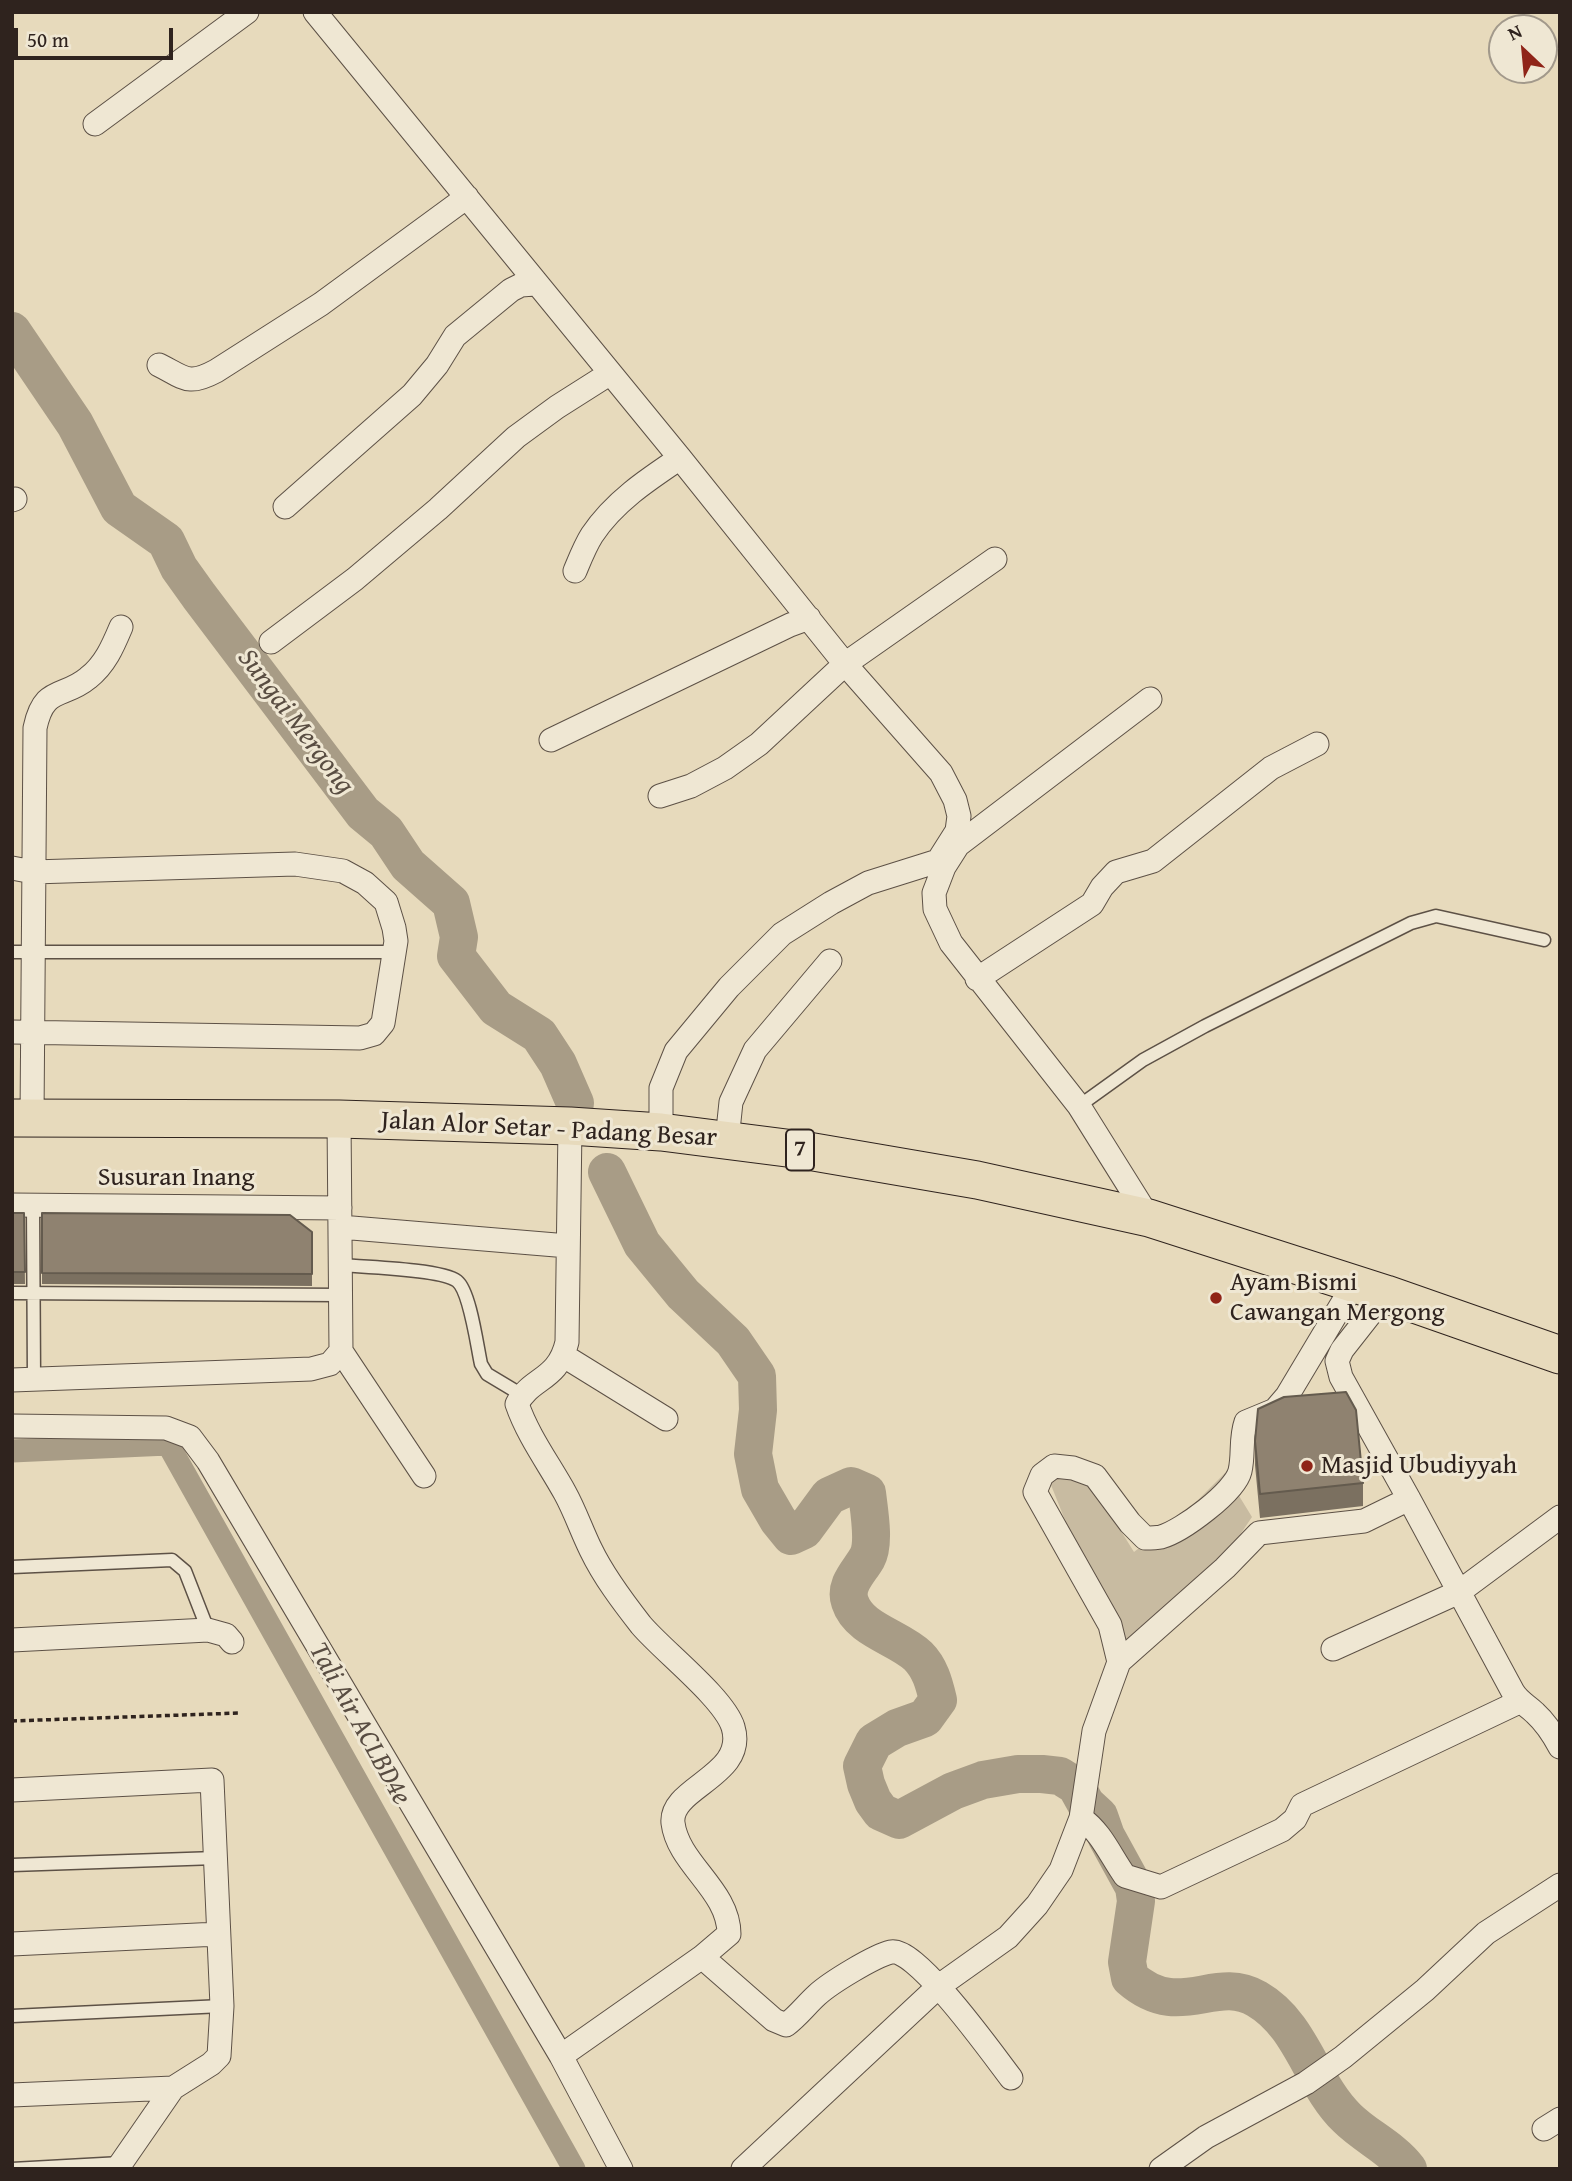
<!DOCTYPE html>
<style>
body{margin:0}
#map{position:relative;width:1572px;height:2181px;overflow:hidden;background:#e7dabc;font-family:"Gentium Book Plus",serif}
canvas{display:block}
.frame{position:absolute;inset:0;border:14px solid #2f231e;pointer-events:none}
.north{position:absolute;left:1488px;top:14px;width:70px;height:70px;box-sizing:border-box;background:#efe7d3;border:2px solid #a2998b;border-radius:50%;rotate:334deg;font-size:19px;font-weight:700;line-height:28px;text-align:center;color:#2f231e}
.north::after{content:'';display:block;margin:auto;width:24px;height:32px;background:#8f2418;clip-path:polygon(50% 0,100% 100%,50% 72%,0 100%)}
.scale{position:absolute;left:14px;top:28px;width:159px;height:32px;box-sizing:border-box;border:4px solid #2f231e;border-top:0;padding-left:9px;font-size:21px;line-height:24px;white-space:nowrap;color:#2f231e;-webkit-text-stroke:5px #efe7d3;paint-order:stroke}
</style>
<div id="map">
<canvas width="1572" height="2181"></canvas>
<div class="frame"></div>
<div class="north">N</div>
<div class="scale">50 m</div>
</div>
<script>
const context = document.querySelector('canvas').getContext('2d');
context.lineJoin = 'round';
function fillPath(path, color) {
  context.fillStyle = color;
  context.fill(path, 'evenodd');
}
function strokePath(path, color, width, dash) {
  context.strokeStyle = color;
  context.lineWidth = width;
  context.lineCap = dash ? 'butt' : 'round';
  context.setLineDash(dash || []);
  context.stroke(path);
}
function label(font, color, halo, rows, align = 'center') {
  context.font = font + ' "Gentium Book Plus",serif';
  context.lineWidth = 6;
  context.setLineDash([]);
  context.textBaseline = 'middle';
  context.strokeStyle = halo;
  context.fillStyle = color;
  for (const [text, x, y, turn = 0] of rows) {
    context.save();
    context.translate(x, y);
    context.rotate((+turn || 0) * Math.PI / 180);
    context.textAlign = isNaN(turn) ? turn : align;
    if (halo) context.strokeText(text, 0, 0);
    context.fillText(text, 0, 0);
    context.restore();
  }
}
const green = new Path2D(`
 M1062,1470L1091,1477L1106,1507L1134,1552L1190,1508L1225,1473L1252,1517L1231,1548L1129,1648L1111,1602L1071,1535L1049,1480Z`);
const canal = new Path2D(`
 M12,1451L168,1444L574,2169`);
const river = new Path2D(`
 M12,331L75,424L119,508L166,541L179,568L199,596L363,813L386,832L408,865L451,903L459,937L456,956L496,1008L539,1035L558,1064L575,1103
 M607,1172L642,1244L683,1294L733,1341L757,1376L758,1410L753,1454L760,1489L778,1520L791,1536L804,1530L829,1496L851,1486L867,1493C869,1510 875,1544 867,1558C859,1572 844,1585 850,1602C859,1630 898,1637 918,1656C930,1668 934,1683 938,1700L925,1718L897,1728L874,1742L862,1766L866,1784L873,1801L881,1812L899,1820L953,1791L983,1780L1018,1774H1042L1060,1776L1076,1786L1086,1804L1099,1816L1106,1836L1134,1887L1136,1901L1127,1962L1130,1978C1180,2022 1214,1974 1257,1999C1302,2025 1311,2083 1347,2118C1366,2137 1391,2147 1408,2169`);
const path = new Path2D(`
 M12,1721L239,1713`);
const lane = new Path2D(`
 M12,952H393
 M1079,1106L1143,1060L1205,1026L1411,923L1436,916L1544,940
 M33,1205L34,1379
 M340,1265C363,1267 442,1269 457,1281C470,1291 477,1346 481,1364L487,1374L522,1395
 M12,1293L340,1295
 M12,1567L172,1560L185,1571L208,1630
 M12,1865L216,1858
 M12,2016L222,2006
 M12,2169L121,2163`);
const street = new Path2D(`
 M315,12L680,458L845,664L941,773L955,800L959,816L957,831L938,861L868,883L831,903L782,934L729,987L676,1051L661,1088V1132
 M95,124L247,12
 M159,365C185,378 188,386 216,371L321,304L467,197
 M12,500L15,499
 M285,507L412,395L437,365L455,336L511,290L521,285L535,284
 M575,571C580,559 585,546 592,535C614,502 647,480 680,458
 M271,642L355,579L438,509L516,437L557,407L609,374
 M551,740L790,625L809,618
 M660,796L691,786L725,768L759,744L845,664L995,559
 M12,868L33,872L295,864L343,871L365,883L386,902L394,928L396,941L383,1023L374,1034L360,1038L12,1032
 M977,979L1092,904L1102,887L1116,872L1153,861L1271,768L1317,744
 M32,1118L35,728C44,685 63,699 88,678C105,665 113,646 121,627
 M727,1140L731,1102L755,1050L830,961
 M12,1205L340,1208
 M1149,1218L1079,1106L951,943L935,909L934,893L944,867L958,845L1150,699
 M340,1227L568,1246
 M1386,1294L1342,1350L1337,1361L1341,1377L1409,1499L1513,1692C1519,1702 1527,1705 1535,1713C1546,1723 1553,1734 1560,1747
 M341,1351L424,1476
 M564,1356L666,1419
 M12,1380L311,1369L330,1364L341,1351L339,1119
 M12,1426L166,1428L190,1437L208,1461L561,2056L621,2169
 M12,1640L208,1630L226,1635L232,1642
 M1333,1649L1459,1592L1560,1517
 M1119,1662L1225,1568L1259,1533L1364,1521L1409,1499
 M12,1790L212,1780L222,2006L219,2056L211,2064L173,2088L117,2169
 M1081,1818C1102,1833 1110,1855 1125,1876L1161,1887L1282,1830L1295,1819L1302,1805L1519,1702
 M12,1944L218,1934
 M702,1957L774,2020L786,2025C798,2016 806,2005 817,1995C830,1983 874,1956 891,1952C916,1946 994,2056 1011,2078
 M561,2056L702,1957L729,1934C729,1890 678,1864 673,1823C669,1787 748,1776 733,1727C724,1698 663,1651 641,1625C623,1602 604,1577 591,1550C582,1532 575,1511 565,1493C549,1464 528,1436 517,1404C531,1377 558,1381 567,1342L570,1126
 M12,2095L173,2088
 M1544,2129L1560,2119
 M743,2169L939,1986L1008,1937L1037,1905L1061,1870L1081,1818L1094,1731L1119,1662L1110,1625L1035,1492L1042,1475L1054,1466L1073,1468L1095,1476L1130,1523L1145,1538C1150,1538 1156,1538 1161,1537C1182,1531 1235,1492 1240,1471C1244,1454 1240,1439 1246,1422L1275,1410L1287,1396L1354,1284
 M1161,2169L1206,2137L1306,2083L1343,2057L1425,1990L1486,1933L1560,1885`);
const primary = new Path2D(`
 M12,1118L339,1119L570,1126L661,1132L802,1150L977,1180L1149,1218L1386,1294L1560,1355`);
const wall = new Path2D(`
 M12,1213H24L25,1284H12Z
 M42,1213L312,1232V1286L42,1284Z
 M1255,1441L1363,1483V1506L1260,1518L1255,1465Z`);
const building = new Path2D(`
 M12,1213H24L25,1272H12Z
 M42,1213L290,1215L312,1232V1274L42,1273Z
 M1346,1392L1356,1410L1363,1483L1260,1494L1255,1441L1258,1409L1284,1397Z`);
const markers = [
 [1216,1298,7,"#8f2418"],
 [1307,1466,7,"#8f2418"]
];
const shields = [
 [800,1150,28]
];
const shieldNames = [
 ["7",800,1150]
];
const streetNames = [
 ["Jalan Alor Setar - Padang Besar",549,1130,3],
 ["Susuran Inang",176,1178]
];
const poiNames = [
 ["Ayam Bismi",1230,1283],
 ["Cawangan Mergong",1230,1313],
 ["Masjid Ubudiyyah",1321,1466]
];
const waterNames = [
 ["Sungai Mergong",295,722,53],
 ["Tali Air ACLBD4e",359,1724,61]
];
fillPath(green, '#c8bba1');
strokePath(canal, '#a89c86', 23);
strokePath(river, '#a89c86', 38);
strokePath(lane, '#5d5146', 15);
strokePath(street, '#5d5146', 25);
strokePath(primary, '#2f231e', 39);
strokePath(path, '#2f231e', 3.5, [5, 3.5]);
strokePath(lane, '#efe7d3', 12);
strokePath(street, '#efe7d3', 23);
strokePath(primary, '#e7dabc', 37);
fillPath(wall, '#7b7060');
fillPath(building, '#8f8270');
strokePath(building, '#645b4e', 2);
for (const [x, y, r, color] of markers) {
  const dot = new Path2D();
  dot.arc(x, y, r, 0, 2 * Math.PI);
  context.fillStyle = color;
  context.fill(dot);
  strokePath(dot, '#efe7d3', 2.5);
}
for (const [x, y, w] of shields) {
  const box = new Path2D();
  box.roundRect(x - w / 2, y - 20.5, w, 41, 5);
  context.fillStyle = '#efe7d3';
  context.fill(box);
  strokePath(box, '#2f231e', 2);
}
label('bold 24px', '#2f231e', null, shieldNames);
label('26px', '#2f231e', '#efe7d3', streetNames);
label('26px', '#2f231e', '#efe7d3', poiNames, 'left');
label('italic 28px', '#594d42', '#efe7d3', waterNames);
</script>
